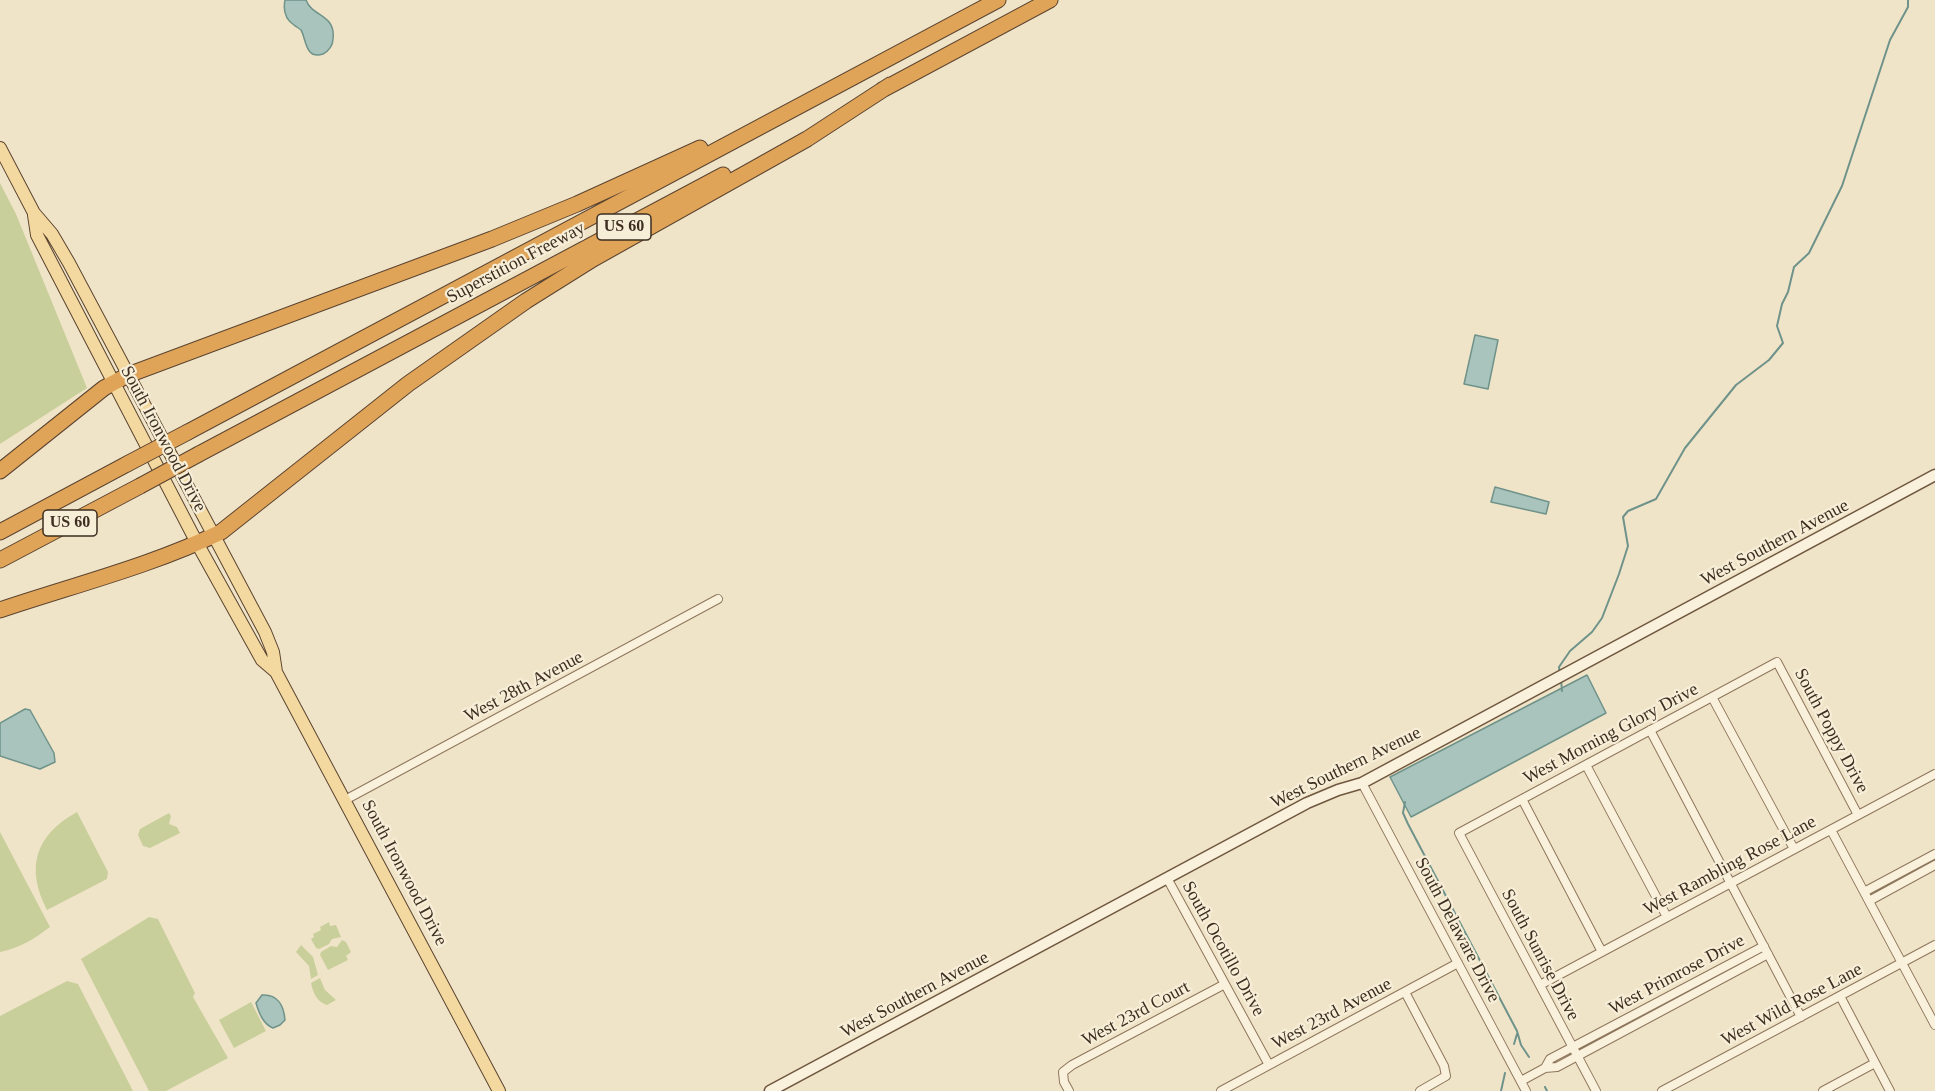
<!DOCTYPE html>
<style>
body{margin:0}
canvas{display:block;background:#f0e4c8}
</style>
<canvas width="1935" height="1091"></canvas>
<script>
const context = document.querySelector('canvas').getContext('2d');
context.lineJoin = 'round';
function fillPath(path, color) {
  context.fillStyle = color;
  context.fill(path, 'evenodd');
}
function strokePath(path, color, width, dash) {
  context.strokeStyle = color;
  context.lineWidth = width;
  context.lineCap = dash ? 'butt' : 'round';
  context.setLineDash(dash || []);
  context.stroke(path);
}
function label(font, color, halo, rows, align = 'center') {
  context.font = font + ' "Times New Roman",serif';
  context.lineWidth = 4.5;
  context.setLineDash([]);
  context.textBaseline = 'middle';
  context.strokeStyle = halo;
  context.fillStyle = color;
  for (const [text, x, y, turn = 0] of rows) {
    context.save();
    context.translate(x, y);
    context.rotate((+turn || 0) * Math.PI / 180);
    context.textAlign = isNaN(turn) ? turn : align;
    if (halo) context.strokeText(text, 0, 0);
    context.fillText(text, 0, 0);
    context.restore();
  }
}
const green = new Path2D(`
 M0,183L16,214L87,388L0,444Z
 M77,812L108,872L107,879L47,910C25,868 35,835 77,812Z
 M169,813L171,816L169,824L177,827L180,833L150,848L143,846L138,835L140,829Z
 M0,832L50,927C34,939 20,948 0,952Z
 M149,917L158,919L195,993L193,997L228,1058L166,1091H149L81,959Z
 M329,922L330,926L336,925L341,937L332,939L329,944L319,949L316,948L311,939L314,937L313,934L321,930L320,927Z
 M342,940L346,942L351,952L346,956L348,960L328,970L320,955L321,952L331,946L337,947Z
 M301,945L313,957L318,975L311,979L309,966L296,952Z
 M320,978L325,990L336,1000L327,1005C317,1002 313,993 311,983Z
 M67,981L78,984L133,1091H0V1016Z
 M251,1002L266,1031L234,1048L219,1020Z`);
const water = new Path2D(`
 M285,0H306C312,17 336,14 333,39C333,45 329,51 323,54C305,60 306,38 301,30C300,29 295,26 294,25C285,19 283,10 285,0Z
 M1475,335L1498,340L1488,389L1464,384Z
 M1495,487L1549,502L1546,514L1491,502Z
 M1587,675L1606,713L1411,817L1390,777Z
 M25,709L30,710L54,753L55,762L40,769L0,756V723Z
 M262,995C278,994 284,1006 285,1020L280,1025L273,1028C263,1024 259,1013 256,1003Z`);
const stream = new Path2D(`
 M1560,674L1559,667L1570,651L1592,632L1602,618L1619,574L1628,546L1623,517L1628,511L1656,499L1685,448L1736,385L1769,360L1783,343L1777,326L1782,304L1788,292L1794,267L1809,253L1842,186L1890,40L1908,7V0
 M1561,679L1562,691
 M1405,802L1403,813L1408,824L1517,1031L1521,1045L1529,1057
 M1514,1044L1517,1034
 M1545,1087L1547,1091
 M1501,1091L1505,1073`);
const street = new Path2D(`
 M1712,697L1794,849
 M1650,730L1801,1017
 M1586,765L1667,917
 M1362,783L1526,1091
 M1522,799L1602,952
 M345,800L718,599
 M1831,830L1935,1025
 M1167,878L1269,1065
 M1864,892L1935,854
 M1869,901L1935,865
 M1540,985L1935,774
 M1405,992L1444,1066L1446,1076L1420,1091
 M1840,996L1890,1091
 M1545,1068L1550,1059L1764,946
 M1521,1081L1545,1068L1557,1067L1768,954
 M1069,1091L1064,1082L1063,1072L1072,1065L1225,984
 M1221,1091L1458,963
 M1596,1091L1459,833L1777,662L1858,815
 M1662,1091L1935,945
 M1823,1091L1875,1063`);
const secondary = new Path2D(`
 M770,1091L1307,803L1338,790L1362,783L1935,475`);
const primary = new Path2D(`
 M0,148L34,213L52,234L69,263L265,632L273,652L276,672L499,1091
 M34,215L37,235L197,543L262,660L276,672`);
const highway = new Path2D(`
 M882,90L1050,0
 M188,432L998,0
 M199,454L723,175
 M0,471L104,388L128,375L492,239L577,204L700,148
 M0,532L127,464
 M0,560L140,486
 M0,610C74,585 151,566 221,532L408,384L526,301L593,259L807,139L890,85`);
const highwayBridge = new Path2D(`
 M127,464L188,432
 M140,486L199,454`);
const shields = [
 [624,227,54],
 [70,523,54]
];
const shieldNames = [
 ["US 60",624,227],
 ["US 60",70,523]
];
const streetNames = [
 ["Superstition Freeway",516,263,-28],
 ["South Ironwood Drive",163,439,62],
 ["West Southern Avenue",1775,543,-28],
 ["West 28th Avenue",524,687,-28],
 ["South Poppy Drive",1831,731,62],
 ["West Morning Glory Drive",1611,734,-28],
 ["West Southern Avenue",1346,768,-26],
 ["West Rambling Rose Lane",1730,866,-28],
 ["South Ironwood Drive",404,873,62],
 ["South Delaware Drive",1457,930,62],
 ["South Ocotillo Drive",1223,949,61],
 ["South Sunrise Drive",1540,955,62],
 ["West Primrose Drive",1677,975,-28],
 ["West Southern Avenue",915,995,-28],
 ["West Wild Rose Lane",1792,1005,-28],
 ["West 23rd Court",1136,1014,-28],
 ["West 23rd Avenue",1332,1014,-28]
];
fillPath(green, '#c9cf9b');
fillPath(water, '#a9c4bc');
strokePath(water, '#6f938a', 1.5);
strokePath(stream, '#6f938a', 2);
strokePath(street, '#8d765c', 10);
strokePath(secondary, '#6f573f', 13);
strokePath(primary, '#5b4430', 14);
strokePath(highway, '#5b4430', 17);
strokePath(street, '#faf1dc', 8);
strokePath(secondary, '#faf1dc', 10);
strokePath(primary, '#f3d9a0', 12);
strokePath(highway, '#e0a458', 15);
strokePath(highwayBridge, '#5b4430', 17, []);
strokePath(highwayBridge, '#e0a458', 15);
for (const [x, y, w] of shields) {
  const box = new Path2D();
  box.roundRect(x - w / 2, y - 13, w, 26, 4.5);
  context.fillStyle = '#f7eed8';
  context.fill(box);
  strokePath(box, '#3d2e20', 1.5);
}
label('bold 16px', '#3d2e20', null, shieldNames);
label('18px', '#3d2e20', '#f7eed8', streetNames);
</script>
